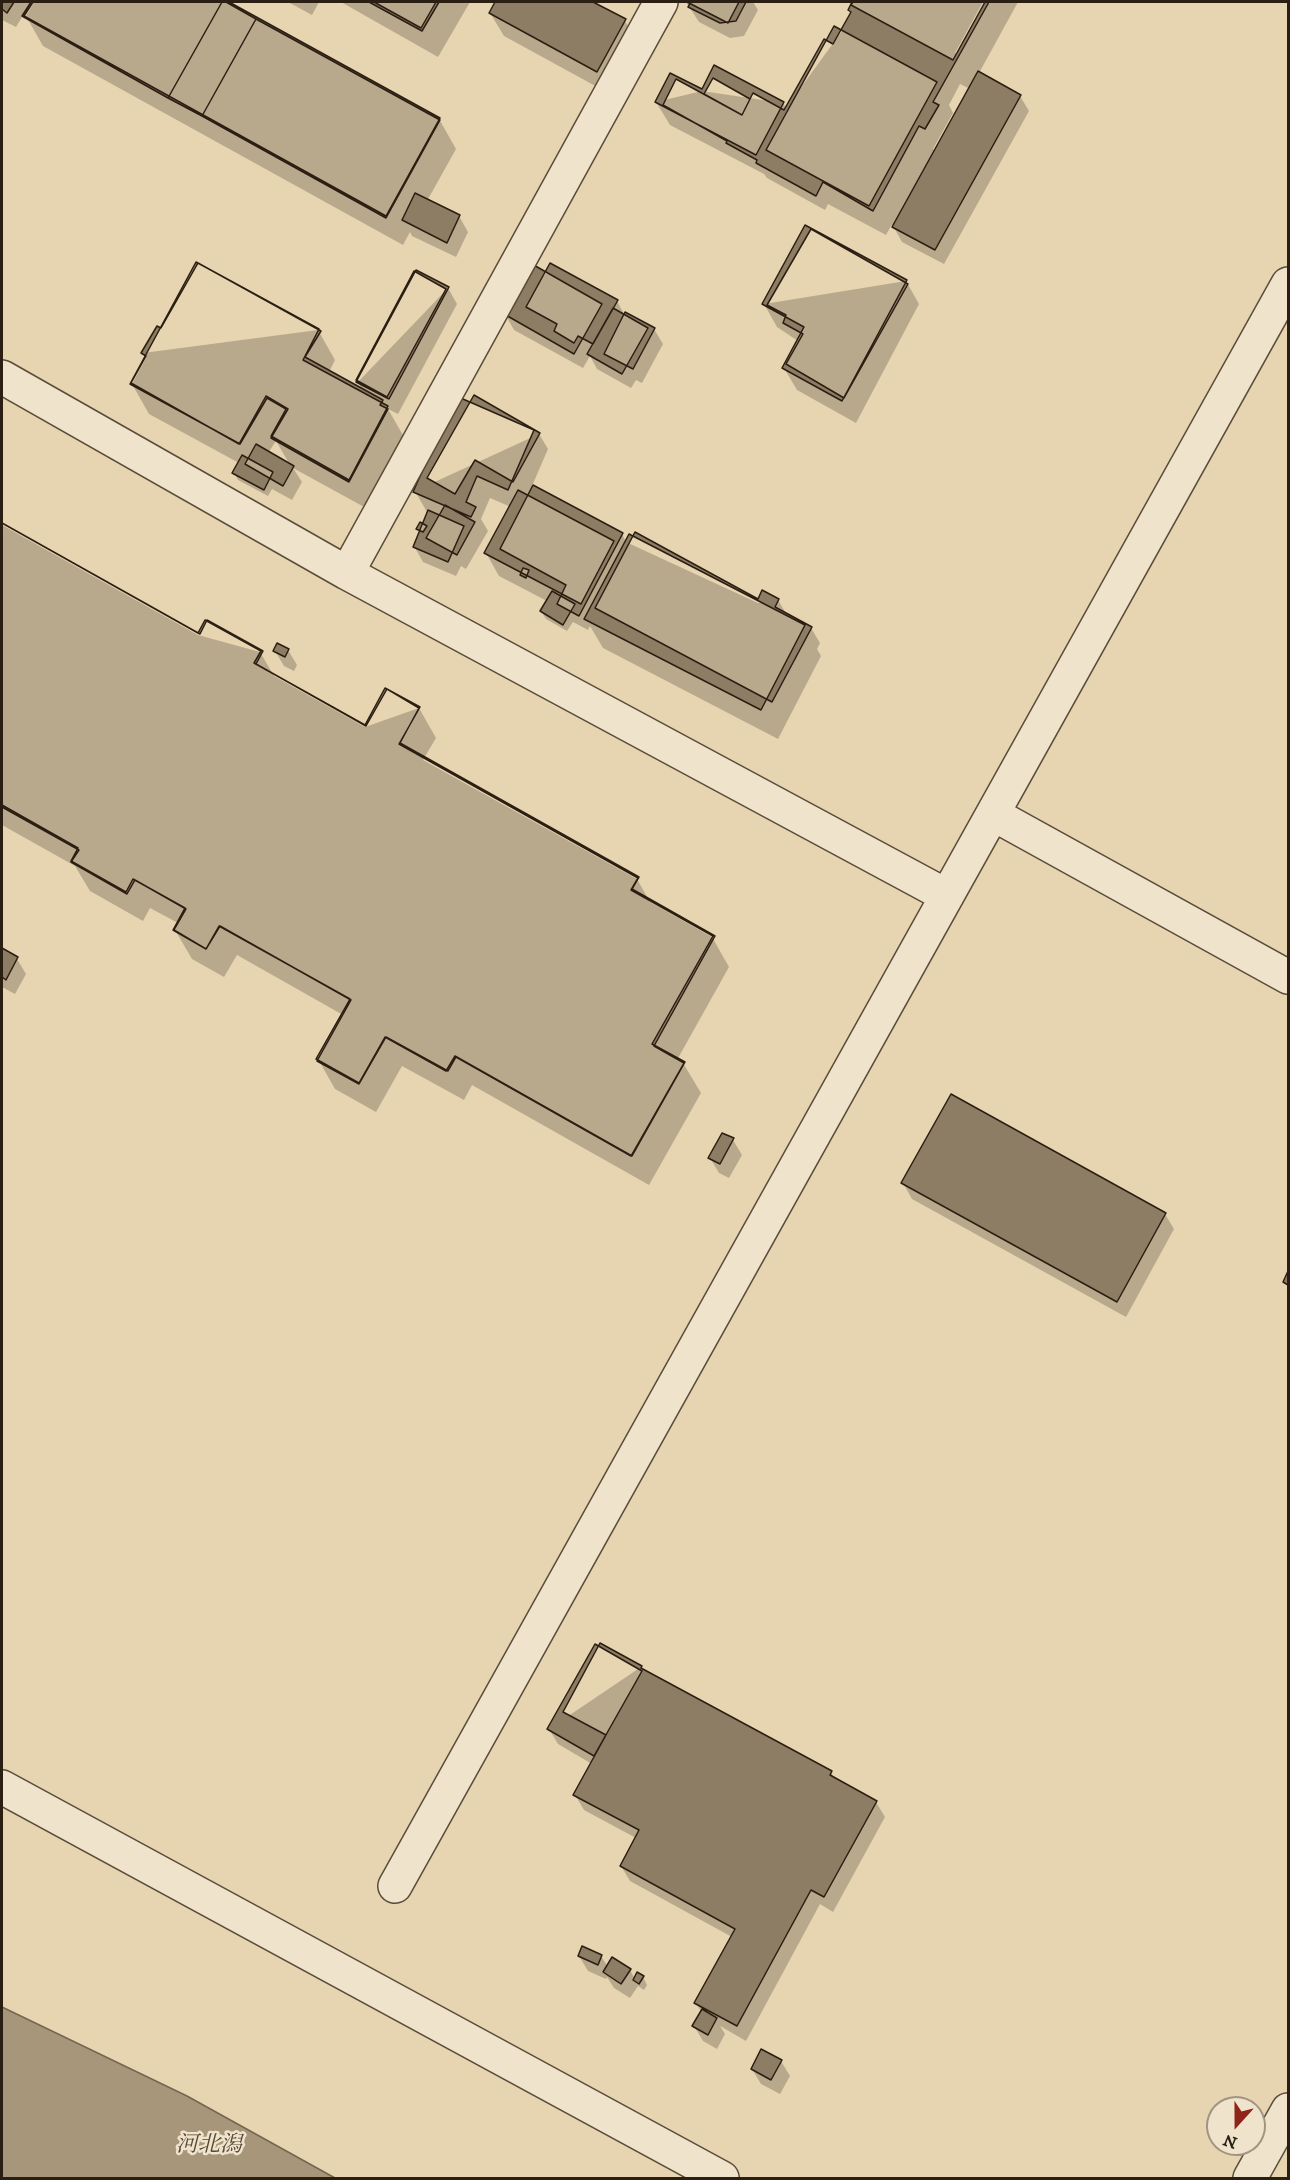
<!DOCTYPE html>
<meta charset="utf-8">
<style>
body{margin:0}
#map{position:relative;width:1290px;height:2180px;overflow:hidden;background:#e7d4b0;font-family:"IM FELL DW Pica",serif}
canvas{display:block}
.frame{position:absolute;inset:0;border:3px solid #2b1e12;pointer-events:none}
.north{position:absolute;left:1206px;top:2096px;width:60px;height:60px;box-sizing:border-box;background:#efe3cc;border:2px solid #a19482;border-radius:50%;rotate:201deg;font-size:16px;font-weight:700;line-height:24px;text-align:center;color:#2b1e12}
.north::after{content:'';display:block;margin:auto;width:21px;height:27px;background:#8f2418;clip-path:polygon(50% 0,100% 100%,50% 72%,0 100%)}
</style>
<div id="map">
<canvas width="1290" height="2180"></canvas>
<div class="frame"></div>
<div class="north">N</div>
</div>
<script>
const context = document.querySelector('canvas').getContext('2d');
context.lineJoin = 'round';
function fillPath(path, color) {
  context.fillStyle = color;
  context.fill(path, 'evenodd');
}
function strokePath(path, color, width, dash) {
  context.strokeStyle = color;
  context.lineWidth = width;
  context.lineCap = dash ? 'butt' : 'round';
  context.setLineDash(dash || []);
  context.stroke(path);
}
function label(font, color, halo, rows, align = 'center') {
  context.font = font + ' "IM FELL DW Pica","Noto Serif JP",serif';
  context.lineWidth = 5;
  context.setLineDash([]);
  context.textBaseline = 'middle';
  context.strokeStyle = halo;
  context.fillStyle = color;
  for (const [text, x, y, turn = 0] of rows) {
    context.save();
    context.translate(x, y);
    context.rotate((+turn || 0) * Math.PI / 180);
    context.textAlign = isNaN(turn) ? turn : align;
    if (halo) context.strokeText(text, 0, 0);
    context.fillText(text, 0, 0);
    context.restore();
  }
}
const water = new Path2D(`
 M2,2007L187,2096L335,2178H2Z`);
const shadow = new Path2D(`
 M2,2H31L16,27L2,20Z
 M34,2H226L439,119L456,149L427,201L459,216L468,232L456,257L412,236L410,232L403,245L43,46L26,16Z
 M288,2H319L312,15Z
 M341,2H470L438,57Z
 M497,2H590L625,21L638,44L610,94L504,36L490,13Z
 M686,2H753L758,10L744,36L730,38L699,22Z
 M854,2H983L955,53L958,54L987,2H1018L979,73L1020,96L1029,111L944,264L902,242L892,224L886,235L828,204L825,210L767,178L764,174L670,125L656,102L702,91L783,103L786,108L842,31L852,14L849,10ZM960,84L970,89L936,151L933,149L953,113L949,105Z
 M546,273L617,301L625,316L654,329L663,344L642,383L636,380L631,388L597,369L590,356L583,368L514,330L505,314Z
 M906,281L919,304L856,423L797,390L784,368L798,341L777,327L764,304Z
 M448,288L457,304L398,414L388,409L404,437L366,508L293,468L302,482L292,500L272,489L268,496L238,480L234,473L239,463L149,414L132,384L146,358L143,353L318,330L335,360L329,372L362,390L358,382ZM276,441L290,465L268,453Z
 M539,434L548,449L532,486L622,534L626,542L758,603L778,600L787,615L811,628L820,643L817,649L821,656L778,739L603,648L590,626L588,630L573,622L567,631L546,619L541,611L547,601L499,576L486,553L511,507L490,498L481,519L488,531L466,569L461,566L456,576L423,562L414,546L428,514L415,491Z
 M2,525L198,635L260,652L274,676L365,727L419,708L436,738L423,760L637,879L650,902L712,937L729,967L677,1060L683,1063L701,1093L649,1185L472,1085L464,1100L402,1066L376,1112L335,1089L318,1059L343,1015L237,955L224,977L192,959L175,930L178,923L150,908L143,921L90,891L75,866L2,825Z
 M288,650L297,665L294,671L284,666L275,651Z
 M2,950L17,959L26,974L15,994L2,987Z
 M723,1134L733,1140L742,1155L729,1178L719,1173L710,1158Z
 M903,1183L1165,1214L1174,1229L1126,1317L912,1199Z
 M641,1667L643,1671L831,1772L835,1780L876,1802L885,1817L833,1912L820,1904L746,2041L720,2026L725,2034L717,2049L703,2041L694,2026L702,2013L696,2003L732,1937L630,1881L621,1866L636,1838L584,1810L575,1795L592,1764L558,1744L549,1729Z
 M579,1956H601L608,1967L630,1970L635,1979L643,1977L647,1985L644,1990L638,1986L630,1998L614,1988L607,1977L606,1979L588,1971Z
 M781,2061L790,2076L780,2094L761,2084L752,2069Z`);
const building = new Path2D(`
 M2,2H14L7,13L2,9Z
 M31,2H222L168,98L22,16Z
 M33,2H229L440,118L386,216L24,16Z
 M222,2H226L256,19L202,116L168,98Z
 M369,2H439L422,31Z
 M374,2H436L421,28Z
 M495,2H593L626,19L597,72L489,13Z
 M687,2H739L728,23Z
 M691,2H746L736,21L720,23L688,7Z
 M852,2H989L933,102L939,105L925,129L919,126L873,211L823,182L816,196L756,163L757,160L726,143L727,141L663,105L676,79L742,115L753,93L784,110L824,39L833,44L851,12L848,10Z
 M853,2H985L953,60L851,5Z
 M256,19L440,120L386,218L202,116Z
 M834,26L937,82L869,206L766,150Z
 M714,65L784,102L756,155L655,102L670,73L702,89Z
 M978,71L1021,95L935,250L892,227Z
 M713,78L750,99L742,115L704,94Z
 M415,193L460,215L447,243L402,220Z
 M805,225L907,280L842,401L782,368L804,327L762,304Z
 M811,229L908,284L844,398L786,364L803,334L783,323L786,315L767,305Z
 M196,262L319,329L303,360L388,406L349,480L271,436L286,409L267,398L240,444L130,384Z
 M198,263L321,331L305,357L383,400L380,405L388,409L349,482L271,438L288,409L266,396L239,444L131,383L146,356L141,353L157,326L161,328Z
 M550,263L618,300L593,344L578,336L574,343L554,331L557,324L526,307Z
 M532,264L602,304L574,354L504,314Z
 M416,270L449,287L389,399L356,382Z
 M414,271L446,289L387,397L356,380Z
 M613,308L648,328L622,374L587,354Z
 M625,312L655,328L633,369L604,354Z
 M474,395L540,433L513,482L475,460L455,494L427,478Z
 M456,396L534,430L508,490L477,476L466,502L476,507L471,517L413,492Z
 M256,444L294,466L283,486L245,464Z
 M242,455L273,472L264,490L232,473Z
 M533,485L623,533L579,616L557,604L566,585L500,549Z
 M518,490L614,541L581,604L484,553Z
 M445,505L475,522L457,555L426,538Z
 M428,510L464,526L448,562L413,547Z
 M420,522L427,526L423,532L416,529Z
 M2,523L198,633L205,620L261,651L254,663L365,725L385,688L420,707L399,744L638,878L631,890L713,936L652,1044L685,1062L632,1156L455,1056L446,1071L385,1037L359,1083L316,1059L350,999L219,926L206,949L173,930L185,908L133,879L126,892L71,861L78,848L2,805Z
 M2,523L200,634L207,620L263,651L256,664L366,726L387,689L419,708L400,743L639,877L632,889L715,936L654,1046L684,1063L631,1156L456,1057L448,1071L386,1037L359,1084L317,1061L351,1000L220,926L206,949L174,930L186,909L135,880L127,894L71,862L79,850L2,807Z
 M635,532L758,599L762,590L779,599L775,607L812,627L772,702L595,608Z
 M629,534L805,625L761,710L584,619Z
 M523,568L529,570L526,578L520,575Z
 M552,591L575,604L563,625L540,611Z
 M277,643L289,649L285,657L273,651Z
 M2,948L18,957L6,980L2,977Z
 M951,1094L1166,1213L1117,1302L901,1183Z
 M722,1133L734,1138L720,1164L708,1158Z
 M1288,1271V1285L1283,1282Z
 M600,1643L642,1666L641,1668L832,1771L830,1775L877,1801L824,1897L811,1890L737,2026L694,2003L735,1929L620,1866L639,1830L573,1795L606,1735L563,1712Z
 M595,1644L642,1671L594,1756L547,1729Z
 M582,1946L602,1955L598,1965L578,1956Z
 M612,1957L631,1969L621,1984L603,1972Z
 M637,1972L644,1976L639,1984L633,1980Z
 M702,2009L717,2018L708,2035L692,2026Z
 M761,2049L782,2060L771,2080L751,2069Z`);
const minor = new Path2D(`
 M2,377L347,573L947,896
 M347,573L661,2
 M993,814L1288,977
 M2,1787L722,2178
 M395,1886L1288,284
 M1250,2178L1288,2110`);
const waterNames = [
 ["河北潟",209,2146]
];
fillPath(water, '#a7967a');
strokePath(water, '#756650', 1.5);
fillPath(shadow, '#0003');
fillPath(building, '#8d7d64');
strokePath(building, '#2b1e12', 1.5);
strokePath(minor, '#5a4c3a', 36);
strokePath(minor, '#efe3cc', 33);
label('italic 22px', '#564836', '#efe3cc', waterNames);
</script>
